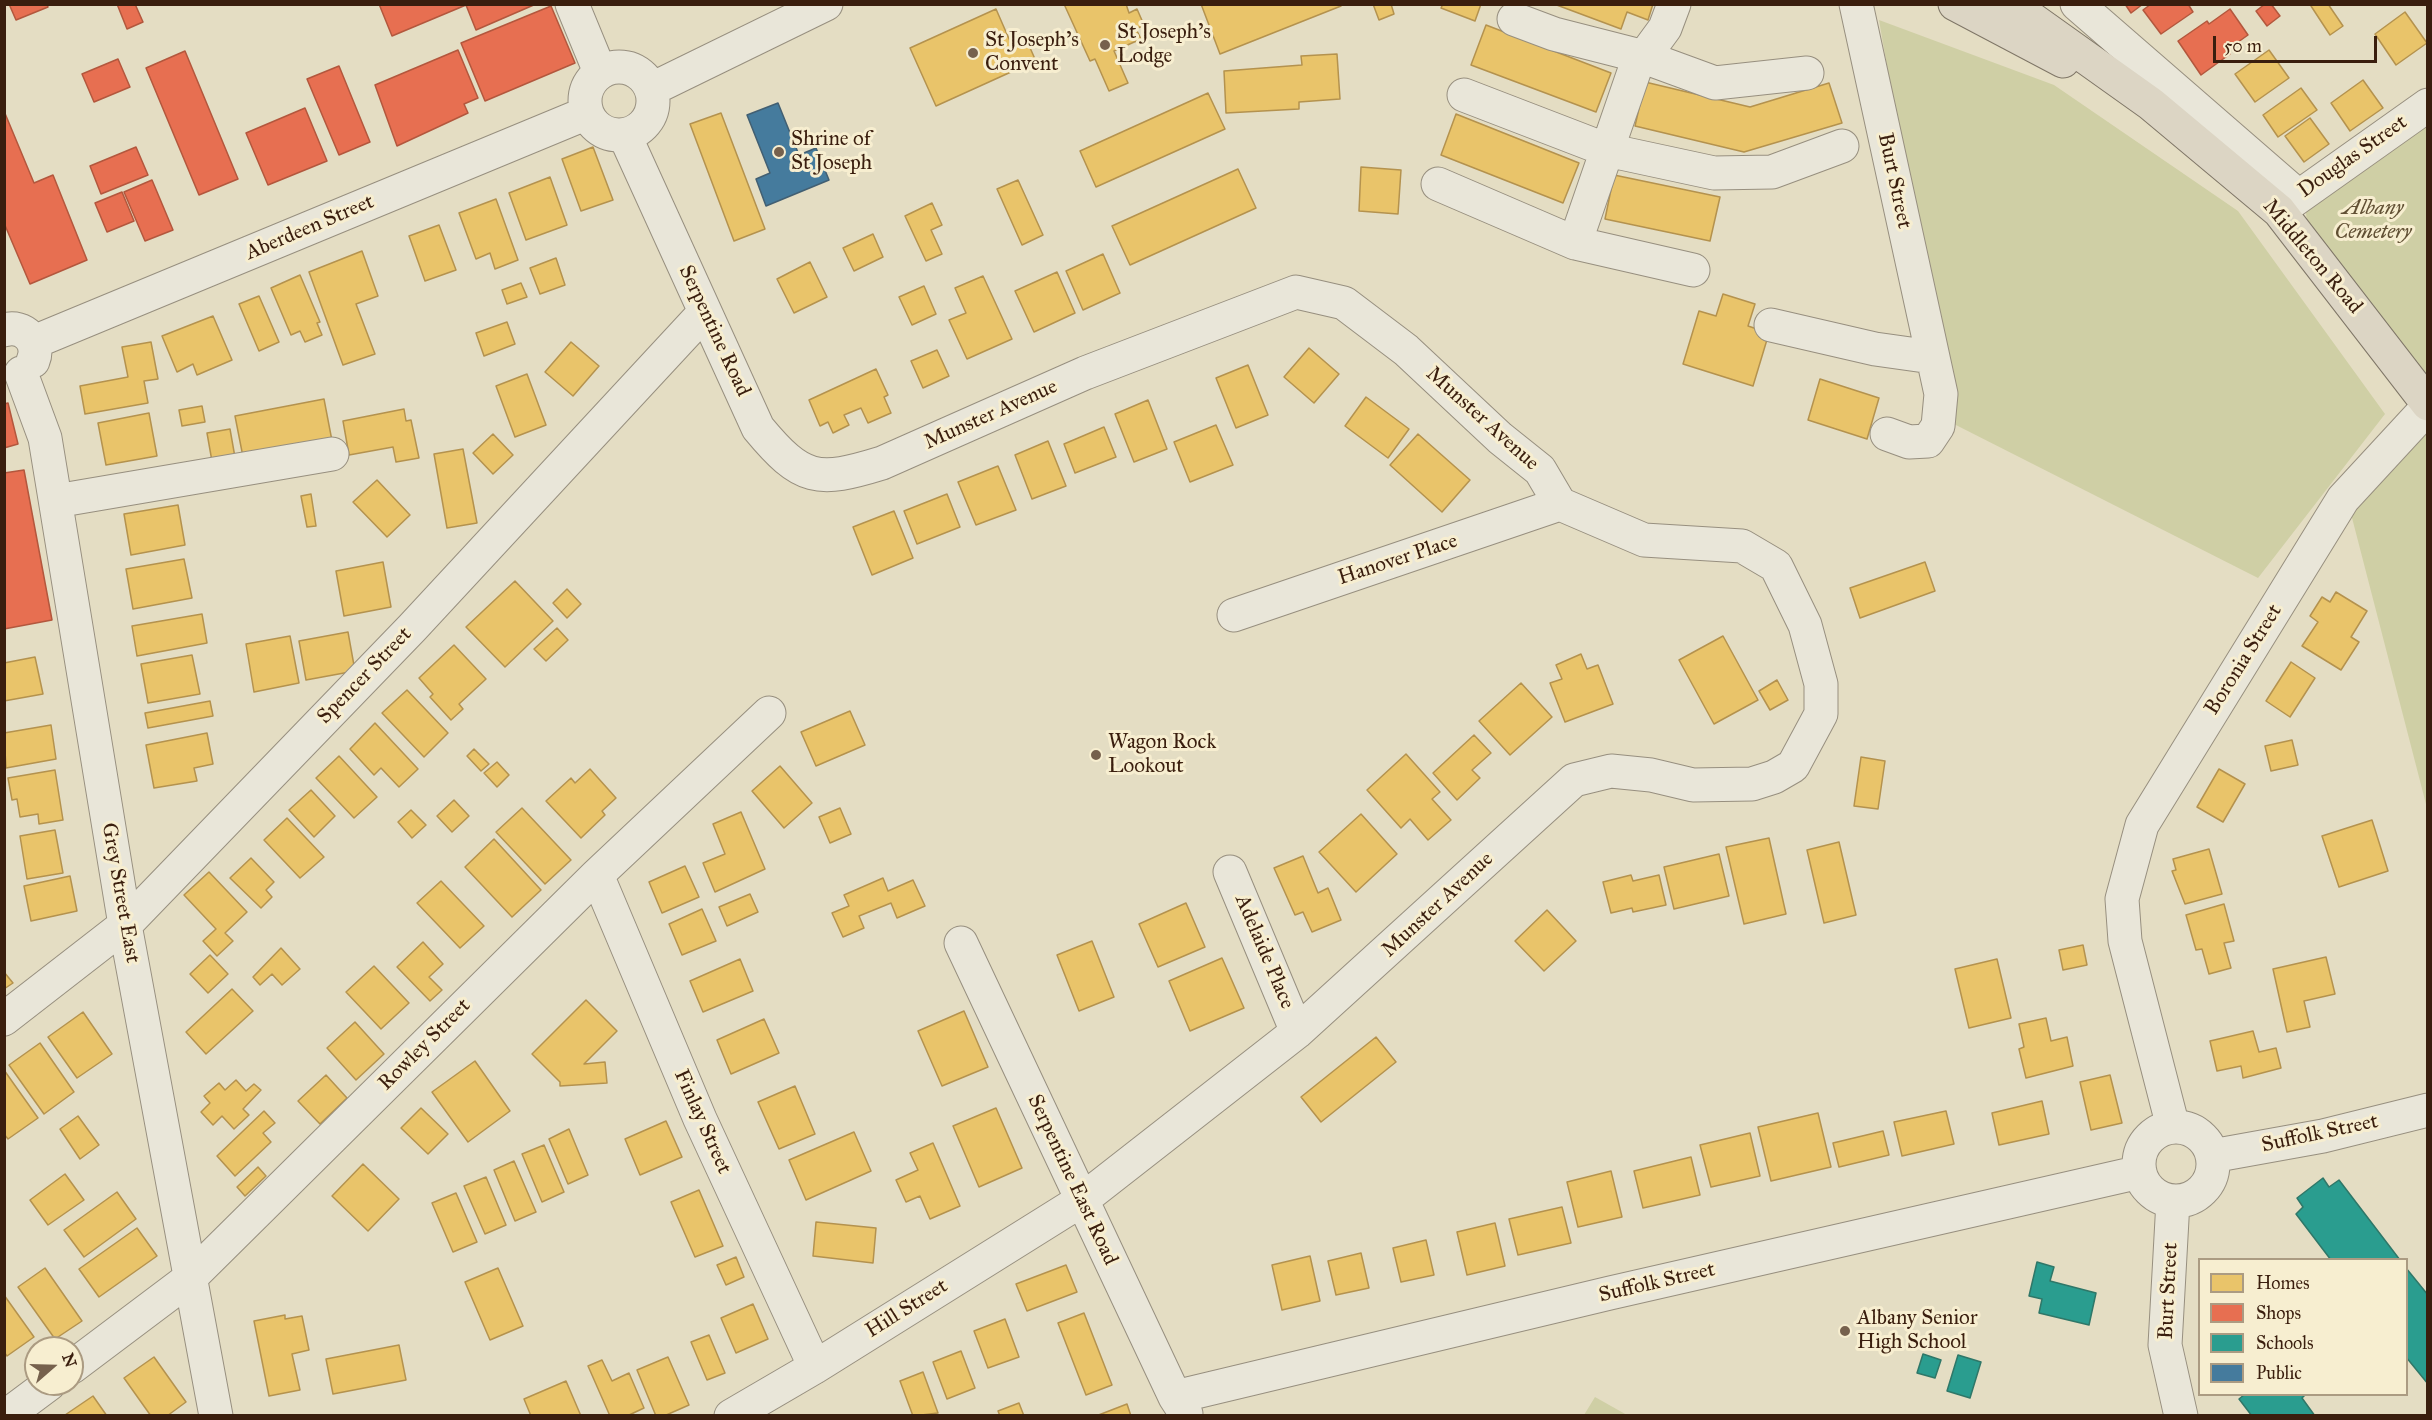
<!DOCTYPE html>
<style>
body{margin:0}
#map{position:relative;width:2432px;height:1420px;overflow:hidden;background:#e4ddc3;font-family:"IM FELL Great Primer",serif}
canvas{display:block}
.frame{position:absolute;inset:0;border:6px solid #3a1e0e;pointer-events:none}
.legend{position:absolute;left:2198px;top:1258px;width:210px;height:138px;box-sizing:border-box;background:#f7eed0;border:2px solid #ab9b82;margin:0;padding:8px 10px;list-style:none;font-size:18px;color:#3a1e0e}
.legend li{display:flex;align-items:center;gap:12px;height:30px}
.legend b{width:30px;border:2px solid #ab9b82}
.north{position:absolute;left:24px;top:1336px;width:60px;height:60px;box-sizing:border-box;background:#f7eed0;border:2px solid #ab9b82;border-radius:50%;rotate:70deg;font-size:16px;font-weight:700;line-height:24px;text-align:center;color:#3a1e0e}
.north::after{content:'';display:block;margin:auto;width:21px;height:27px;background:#76614d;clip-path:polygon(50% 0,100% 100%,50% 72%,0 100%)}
.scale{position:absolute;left:2213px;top:36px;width:164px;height:27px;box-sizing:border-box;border:3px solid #3a1e0e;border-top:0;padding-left:8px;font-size:18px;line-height:21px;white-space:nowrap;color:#3a1e0e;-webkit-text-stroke:4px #f7eed0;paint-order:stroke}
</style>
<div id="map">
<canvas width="2432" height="1420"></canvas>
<div class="frame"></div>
<ul class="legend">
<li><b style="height:16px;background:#e9c46a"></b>Homes</li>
<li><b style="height:16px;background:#e76f51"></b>Shops</li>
<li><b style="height:16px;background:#2a9d8f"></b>Schools</li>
<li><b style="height:16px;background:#457b9d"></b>Public</li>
</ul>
<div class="north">N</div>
<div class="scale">50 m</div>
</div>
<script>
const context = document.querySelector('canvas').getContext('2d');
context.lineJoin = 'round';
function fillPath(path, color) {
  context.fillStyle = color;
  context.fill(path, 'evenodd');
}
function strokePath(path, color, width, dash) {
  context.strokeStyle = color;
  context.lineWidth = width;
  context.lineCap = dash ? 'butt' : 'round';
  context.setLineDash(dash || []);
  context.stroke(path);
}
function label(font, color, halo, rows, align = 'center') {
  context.font = font + ' "IM FELL Great Primer",serif';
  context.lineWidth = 6;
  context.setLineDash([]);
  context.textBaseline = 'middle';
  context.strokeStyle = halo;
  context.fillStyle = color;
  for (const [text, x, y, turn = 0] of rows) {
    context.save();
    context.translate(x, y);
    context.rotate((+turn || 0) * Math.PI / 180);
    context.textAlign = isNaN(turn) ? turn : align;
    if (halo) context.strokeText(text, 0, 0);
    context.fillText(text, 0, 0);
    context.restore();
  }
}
const green = new Path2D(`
 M1879,20L2054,85L2238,211L2385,414L2258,578L1948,421Z
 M2427,117V387L2307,225L2305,200Z
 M2427,421V808L2350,510Z
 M1595,1397L1627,1415H1584Z`);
const homes = new Path2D(`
 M1064,4H1126L1129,13L1137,9L1144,25L1136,29L1141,39L1114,51L1128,83L1109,91L1095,59L1090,61Z
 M1201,4H1340L1341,6L1220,54Z
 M1373,4H1391L1394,14L1379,20Z
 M1443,4H1481L1475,21L1441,8Z
 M1554,4H1653L1648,20L1627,12L1621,29Z
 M2313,4H2328L2343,26L2330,35L2311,6Z
 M996,9L1013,48L1027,41L1035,59L1021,65L1022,67L936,106L910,48Z
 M2405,12L2427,43L2396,65L2375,34Z
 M1486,25L1611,73L1596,112L1471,65Z
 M2269,50L2289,78L2255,102L2235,74Z
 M1337,54L1340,99L1299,102V109L1226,113L1224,71L1302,65L1301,56Z
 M2363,80L2383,108L2350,131L2331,103Z
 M1645,82L1750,107L1829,83L1842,123L1744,152L1635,126Z
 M2301,88L2317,110L2278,137L2263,115Z
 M1208,93L1225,129L1096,187L1080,151Z
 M721,113L765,229L734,241L690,124Z
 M1456,114L1579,163L1563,203L1441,155Z
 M2310,118L2329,144L2304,162L2285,136Z
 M593,147L613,200L581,211L562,159Z
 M1361,167L1401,170L1398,214L1359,211Z
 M1238,169L1256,208L1130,265L1112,226Z
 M1614,175L1720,197L1710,241L1605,219Z
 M550,177L567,225L526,240L509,193Z
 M1018,180L1043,235L1022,245L997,189Z
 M496,199L518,260L495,269L490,253L476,259L459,213Z
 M932,203L942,225L931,230L942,254L926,261L905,216Z
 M439,225L456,270L425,281L409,236Z
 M873,234L883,257L854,271L843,248Z
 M362,251L378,296L356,304L375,354L343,365L309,272Z
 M1103,254L1120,293L1083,310L1066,271Z
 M556,258L565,285L540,294L530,268Z
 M810,262L827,297L794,313L777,279Z
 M1057,272L1075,313L1034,332L1015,291Z
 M300,275L320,322L317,323L322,335L305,342L300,331L291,335L271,288Z
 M983,276L1012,339L967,359L949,320L966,313L955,288Z
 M521,283L527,297L507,304L502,290Z
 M924,286L936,314L912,325L899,297Z
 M1723,294L1755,304L1748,326L1769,333L1753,386L1683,364L1699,311L1716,316Z
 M259,296L279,342L259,351L239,304Z
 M213,316L232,360L197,375L193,364L177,372L162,336Z
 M507,322L515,344L484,356L476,333Z
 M151,342L158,379L144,381L148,403L85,414L80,386L128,377L122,347Z
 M571,342L599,366L573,396L545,372Z
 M1309,348L1339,374L1314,403L1284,377Z
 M937,350L949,376L923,388L911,361Z
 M1248,365L1268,415L1236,428L1216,378Z
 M876,369L888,395L884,397L891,413L868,423L861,408L844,415L849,425L833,433L828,422L820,426L809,400Z
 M527,374L546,425L515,437L496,386Z
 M1820,379L1879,398L1867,439L1808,420Z
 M1366,397L1409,429L1388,458L1345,426Z
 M324,399L333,446L244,462L235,416Z
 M1148,400L1167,449L1134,462L1115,414Z
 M202,406L205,422L182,426L179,410Z
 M404,409L406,421L411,420L419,458L396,462L393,447L349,455L343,421Z
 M149,413L157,456L106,465L98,423Z
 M1216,425L1233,465L1190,482L1174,442Z
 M1104,427L1116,457L1075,473L1064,444Z
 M230,429L236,463L213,467L207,433Z
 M493,434L513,455L493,474L473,453Z
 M1418,434L1470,480L1442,512L1390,465Z
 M1048,441L1066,486L1032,499L1015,455Z
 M463,449L477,523L447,528L434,454Z
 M998,466L1016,510L976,525L958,482Z
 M377,480L410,515L387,537L353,502Z
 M311,494L316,526L307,527L301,496Z
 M947,494L960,527L917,544L904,511Z
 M178,505L185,545L131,555L124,514Z
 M894,511L913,558L872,575L853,527Z
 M184,559L192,598L133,609L126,569Z
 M383,562L391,607L344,616L336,571Z
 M1925,562L1935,591L1860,618L1850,588Z
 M515,581L553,621L505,667L466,627Z
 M567,589L581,604L567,618L553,603Z
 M2336,592L2367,611L2351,637L2359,642L2341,670L2302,646L2318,622L2310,616L2322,597L2330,602Z
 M202,614L207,643L137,656L132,626Z
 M557,628L568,640L546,661L534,649Z
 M348,632L355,671L306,680L299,641Z
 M290,636L299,683L254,692L246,644Z
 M1723,636L1758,700L1714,724L1679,660Z
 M454,645L486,679L459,704L463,709L451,720L430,697L433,694L419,678Z
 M1581,654L1587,669L1598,665L1613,704L1565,722L1550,683L1562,679L1556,665Z
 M192,655L200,694L148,703L141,664Z
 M35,657L43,694L4,701V663Z
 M2291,662L2315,678L2290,717L2266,701Z
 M1777,680L1788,700L1770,710L1759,691Z
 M1521,683L1552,717L1510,755L1479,721Z
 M407,690L448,733L424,757L382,713Z
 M210,701L213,716L148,728L145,713Z
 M850,711L865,745L816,766L801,732Z
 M375,723L418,769L399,787L381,768L374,775L350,749Z
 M51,725L56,759L6,768L4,733Z
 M207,733L213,764L194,768L197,781L154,788L146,745Z
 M1474,735L1491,753L1472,770L1480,778L1457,800L1433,773Z
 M2292,740L2298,765L2271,771L2265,746Z
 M474,749L489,764L481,771L467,756Z
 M1406,754L1440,792L1432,799L1451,820L1428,840L1410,819L1401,828L1367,790Z
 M339,756L377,797L354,818L316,778Z
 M1861,757L1885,761L1878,809L1854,806Z
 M497,762L509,775L497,787L484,773Z
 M780,766L812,803L784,828L752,791Z
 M590,769L616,798L602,811L605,815L581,838L546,801L571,778L575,783Z
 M2219,769L2245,784L2223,822L2197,807Z
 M55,770L63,820L39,824L38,814L20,817L17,799L12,800L8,778Z
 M311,790L335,816L314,837L289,810Z
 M454,800L469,816L452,832L437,816Z
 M522,808L571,860L545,884L496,832Z
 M840,808L851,834L830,843L819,817Z
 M411,810L426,825L412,838L398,822Z
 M741,812L765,869L715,892L703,863L725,854L713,824Z
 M1361,814L1397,854L1356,892L1319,852Z
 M287,818L324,857L300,878L264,840Z
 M2372,820L2388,871L2339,887L2322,836Z
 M55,830L63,873L27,879L20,836Z
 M1769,838L1786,914L1744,924L1726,847Z
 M494,839L541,890L512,917L465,867Z
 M1839,842L1856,915L1824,923L1807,850Z
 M2209,849L2222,894L2185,904L2172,871L2176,870L2173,859Z
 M1719,854L1729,896L1674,909L1664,867Z
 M1303,856L1318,893L1328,888L1341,920L1312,932L1303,912L1295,915L1274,868Z
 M251,858L274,882L266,890L272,897L261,908L230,878Z
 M685,866L699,897L662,913L649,882Z
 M209,872L247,912L225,933L233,941L217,956L203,941L216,929L184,895Z
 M1631,875L1633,881L1659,875L1666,905L1633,912L1632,908L1611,913L1603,882Z
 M70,876L77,911L31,921L24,886Z
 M883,878L888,891L913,880L925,906L897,918L891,903L859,916L864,928L843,937L832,913L849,906L844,895Z
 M441,881L484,926L460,948L417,903Z
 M750,894L758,912L727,926L719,907Z
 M1186,903L1205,947L1158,967L1139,924Z
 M2224,904L2234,941L2224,943L2231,968L2209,974L2202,949L2196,950L2186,915Z
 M702,909L716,941L682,955L669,924Z
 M1547,910L1576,941L1544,971L1515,941Z
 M1092,941L1114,997L1079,1011L1057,955Z
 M423,942L443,964L429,977L442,990L430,1001L397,967Z
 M2083,945L2087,965L2063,970L2059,950Z
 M281,948L300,969L282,985L272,974L260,985L253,977Z
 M210,955L228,974L208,993L190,974Z
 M2326,957L2335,994L2304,1001L2310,1027L2287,1032L2273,969Z
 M1222,958L1244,1008L1190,1031L1169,981Z
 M740,959L753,991L703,1012L690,981Z
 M1997,959L2011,1018L1969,1028L1955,969Z
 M374,966L409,1003L381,1029L346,992Z
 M4,972L13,983L4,989Z
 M232,989L253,1011L206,1054L186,1032Z
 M586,1000L617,1031L584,1064L605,1062L607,1083L560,1086V1082L532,1054Z
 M964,1011L988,1067L942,1086L918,1031Z
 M83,1012L112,1054L77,1078L48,1037Z
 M2046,1018L2051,1041L2067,1037L2073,1066L2026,1078L2019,1049L2024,1047L2019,1024Z
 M764,1019L779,1053L731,1074L717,1040Z
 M355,1022L384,1054L356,1080L327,1048Z
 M2253,1031L2259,1052L2276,1048L2281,1068L2243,1078L2241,1066L2217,1071L2210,1041Z
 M1376,1037L1396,1062L1321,1122L1301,1097Z
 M40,1043L74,1092L44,1114L9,1065Z
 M475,1061L510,1111L468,1142L432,1092Z
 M4,1070L38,1118L8,1139L4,1134Z
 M326,1075L347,1098L320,1124L298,1101Z
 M2110,1075L2122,1123L2091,1130L2080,1082Z
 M236,1080L246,1091L254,1084L261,1090L243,1109L249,1115L234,1129L222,1116L213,1125L201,1112L210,1103L204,1096L219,1083L225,1090Z
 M795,1086L815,1134L779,1149L758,1102Z
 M2042,1101L2049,1134L1999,1145L1992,1113Z
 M421,1108L448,1134L428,1154L401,1128Z
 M996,1108L1022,1168L979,1187L953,1126Z
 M264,1111L275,1123L263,1133L271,1142L235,1176L217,1156Z
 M1946,1111L1954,1144L1902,1156L1894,1122Z
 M1818,1113L1831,1167L1771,1181L1758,1127Z
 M78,1116L99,1145L80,1159L60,1129Z
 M666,1121L682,1157L640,1175L625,1139Z
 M569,1129L588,1175L568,1184L549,1139Z
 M1883,1131L1889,1155L1839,1167L1833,1143Z
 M854,1132L871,1171L806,1200L789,1160Z
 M1750,1133L1760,1176L1711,1187L1700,1145Z
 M933,1143L960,1206L930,1219L920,1196L906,1202L896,1180L918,1170L910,1153Z
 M544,1145L564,1192L542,1202L522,1154Z
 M1691,1157L1700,1195L1643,1208L1634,1171Z
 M514,1161L536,1212L515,1221L494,1170Z
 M363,1164L399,1199L368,1231L332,1196Z
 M258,1167L266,1176L245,1196L237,1187Z
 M1611,1171L1622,1217L1578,1227L1567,1182Z
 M65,1174L84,1200L48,1225L30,1200Z
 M486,1177L506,1225L485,1234L464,1186Z
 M699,1190L723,1246L695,1257L671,1202Z
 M117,1192L136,1219L84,1257L64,1230Z
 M456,1193L477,1242L453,1252L432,1203Z
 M1562,1207L1571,1243L1518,1255L1509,1219Z
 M816,1222L876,1228L873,1263L813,1256Z
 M1495,1223L1505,1266L1467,1275L1457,1232Z
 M137,1228L157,1256L99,1297L79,1269Z
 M1426,1240L1434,1275L1401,1282L1393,1248Z
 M1361,1253L1369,1288L1336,1295L1328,1261Z
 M1310,1256L1320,1301L1282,1310L1272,1265Z
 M736,1257L744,1277L726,1285L717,1265Z
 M1066,1265L1077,1292L1027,1311L1016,1284Z
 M45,1268L82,1321L55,1339L18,1287Z
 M498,1268L523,1326L490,1340L465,1282Z
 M4,1295L34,1337L7,1356L4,1352Z
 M753,1304L768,1339L736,1353L721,1318Z
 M1084,1313L1112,1385L1086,1395L1058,1323Z
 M285,1315V1319L302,1316L309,1350L292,1354L300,1390L269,1396L254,1321Z
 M1005,1319L1019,1357L988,1368L974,1331Z
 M709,1335L725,1373L707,1380L691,1342Z
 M399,1345L406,1380L333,1394L326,1359Z
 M961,1351L975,1388L947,1399L933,1362Z
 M154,1357L186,1402L167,1416H151L124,1378Z
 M668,1357L689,1405L664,1416H656L637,1370Z
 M602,1360L612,1381L629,1373L644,1408L627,1416H610L588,1366Z
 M923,1372L938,1413L913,1416L900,1381Z
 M566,1381L581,1416H531L524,1399Z
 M93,1396L107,1416L65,1415Z
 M1019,1403L1024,1416H1000L998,1411Z
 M1127,1404L1131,1416H1096Z`);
const shops = new Path2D(`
 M9,4H47L48,7L16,20Z
 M117,4H135L143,22L127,29Z
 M379,4H536L476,30L466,5L392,36Z
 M2125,4H2143L2131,13Z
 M2151,4H2188L2193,12L2161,34L2143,10Z
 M2265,4H2271L2280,16L2267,26L2256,11Z
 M551,6L575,63L485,101L461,43Z
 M2230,9L2248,35L2227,50L2230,54L2201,75L2178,41L2207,21L2209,24Z
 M458,50L478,98L464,104L468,113L397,146L375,85Z
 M185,51L238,179L199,195L146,68Z
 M118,59L130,87L94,102L82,74Z
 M339,66L370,142L339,155L307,79Z
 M305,108L327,161L268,185L246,133Z
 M4,111L34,183L53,175L87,260L30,284L4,223Z
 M136,147L148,175L101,194L90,166Z
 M152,180L173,230L145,241L124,192Z
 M122,192L134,221L107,232L95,203Z
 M8,403L18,444L4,448V404Z
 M24,470L52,620L4,629V473Z`);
const schools = new Path2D(`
 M2323,1178L2329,1187L2339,1180L2400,1260H2331L2296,1214L2303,1207L2297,1198Z
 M2037,1262L2054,1267L2050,1281L2096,1293L2089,1325L2039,1313L2042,1299L2029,1296Z
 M2406,1268L2428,1295V1384L2406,1357Z
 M1923,1354L1941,1360L1935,1378L1917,1373Z
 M1958,1355L1981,1362L1970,1398L1947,1391Z
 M2245,1394H2306L2302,1398L2315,1416H2252L2239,1399Z`);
const public = new Path2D(`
 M778,103L799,155L816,148L829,180L766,206L756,179L770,173L747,115Z`);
const minor = new Path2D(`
 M572,4L600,72
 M1674,4L1665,28L1635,69L1575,243L1693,270
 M1856,4L1941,394L1938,426L1928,441L1909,442L1887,434
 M2077,4L2298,196
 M1514,19L1554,34L1644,57L1715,83L1807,73
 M585 101a34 34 0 1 1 68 0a34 34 0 1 1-68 0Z
 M652,89L826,4
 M1464,95L1607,150L1714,173L1772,172L1842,146
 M625,136L758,428C802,481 817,483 882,463L1085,373L1296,292L1344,303L1406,350L1500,438L1540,470L1560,504L1644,540L1742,546L1776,566L1805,625L1821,684V714L1793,766L1774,777L1752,784L1693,785L1651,775L1611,771L1574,780L1297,1032L1082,1200L815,1367L731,1416
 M1438,184L1575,243
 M2280,210L2428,105
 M1771,325L1875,349L1932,357
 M4,330C24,324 41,342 33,361
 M34,342L587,113
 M21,373L45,438L125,925L216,1416
 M56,501L332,454
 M1234,615L1560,504
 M1230,872L1297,1032
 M597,875L700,1119L815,1367
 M961,943L1175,1397L1186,1414
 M4,1019L125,925L412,628L705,312
 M2173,1127L2125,941L2122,899L2142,825L2343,499L2428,407
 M2139 1164a37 37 0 1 1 74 0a37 37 0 1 1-74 0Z
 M2212,1156L2323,1136L2428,1110
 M2173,1201L2165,1345L2181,1416
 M72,1367L189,1279L597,875L769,713
 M1175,1397L1610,1293L2140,1172
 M6,1416L49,1384`);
const major = new Path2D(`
 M1955,4L2063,61
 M1982,4L2029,17L2151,104L2279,211L2428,404`);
const markers = [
 [1105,45,6,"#76614d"],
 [973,53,6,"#76614d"],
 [779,152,6,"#76614d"],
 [1096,755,6,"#76614d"],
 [1845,1331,6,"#76614d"]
];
const poiNames = [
 ["St Joseph's",1117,33],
 ["Lodge",1117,57],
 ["St Joseph's",985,41],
 ["Convent",985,65],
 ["Shrine of",791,140],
 ["St Joseph",791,164],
 ["Wagon Rock",1108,743],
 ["Lookout",1108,767],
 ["Albany Senior",1857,1319],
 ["High School",1857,1343]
];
const streetNames = [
 ["Douglas Street",2353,157,-35],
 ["Burt Street",1894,181,78],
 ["Aberdeen Street",310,228,-23],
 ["Middleton Road",2312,257,50],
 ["Serpentine Road",714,331,65],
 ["Munster Avenue",991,415,-24],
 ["Munster Avenue",1482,419,42],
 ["Hanover Place",1398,560,-18],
 ["Boronia Street",2244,660,-58],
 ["Spencer Street",365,676,-46],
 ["Grey Street East",120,893,80],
 ["Munster Avenue",1438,905,-43],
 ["Adelaide Place",1264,952,67],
 ["Rowley Street",425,1045,-45],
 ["Finlay Street",702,1122,66],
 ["Suffolk Street",2320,1134,-12],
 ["Serpentine East Road",1072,1180,65],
 ["Suffolk Street",1657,1283,-13],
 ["Burt Street",2169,1291,-87],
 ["Hill Street",907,1309,-32]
];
const parkNames = [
 ["Albany",2373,209],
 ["Cemetery",2373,233]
];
fillPath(green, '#cfcfa5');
fillPath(homes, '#e9c46a');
strokePath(homes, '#b4924e', 1.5);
fillPath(shops, '#e76f51');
strokePath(shops, '#b3573d', 1.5);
fillPath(schools, '#2a9d8f');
strokePath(schools, '#2f7768', 1.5);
fillPath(public, '#457b9d');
strokePath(public, '#425f72', 1.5);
strokePath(minor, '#978f7f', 35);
strokePath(major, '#7f7667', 35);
strokePath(minor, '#e9e6d9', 33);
strokePath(major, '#dcd5c4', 33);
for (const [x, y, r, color] of markers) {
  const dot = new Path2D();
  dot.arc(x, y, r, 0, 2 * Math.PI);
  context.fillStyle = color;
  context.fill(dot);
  strokePath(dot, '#f7eed0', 2);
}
label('21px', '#3a1e0e', '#f7eed0', poiNames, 'left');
label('21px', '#3a1e0e', '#f7eed0', streetNames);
label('italic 21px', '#615034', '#f7eed0', parkNames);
</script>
